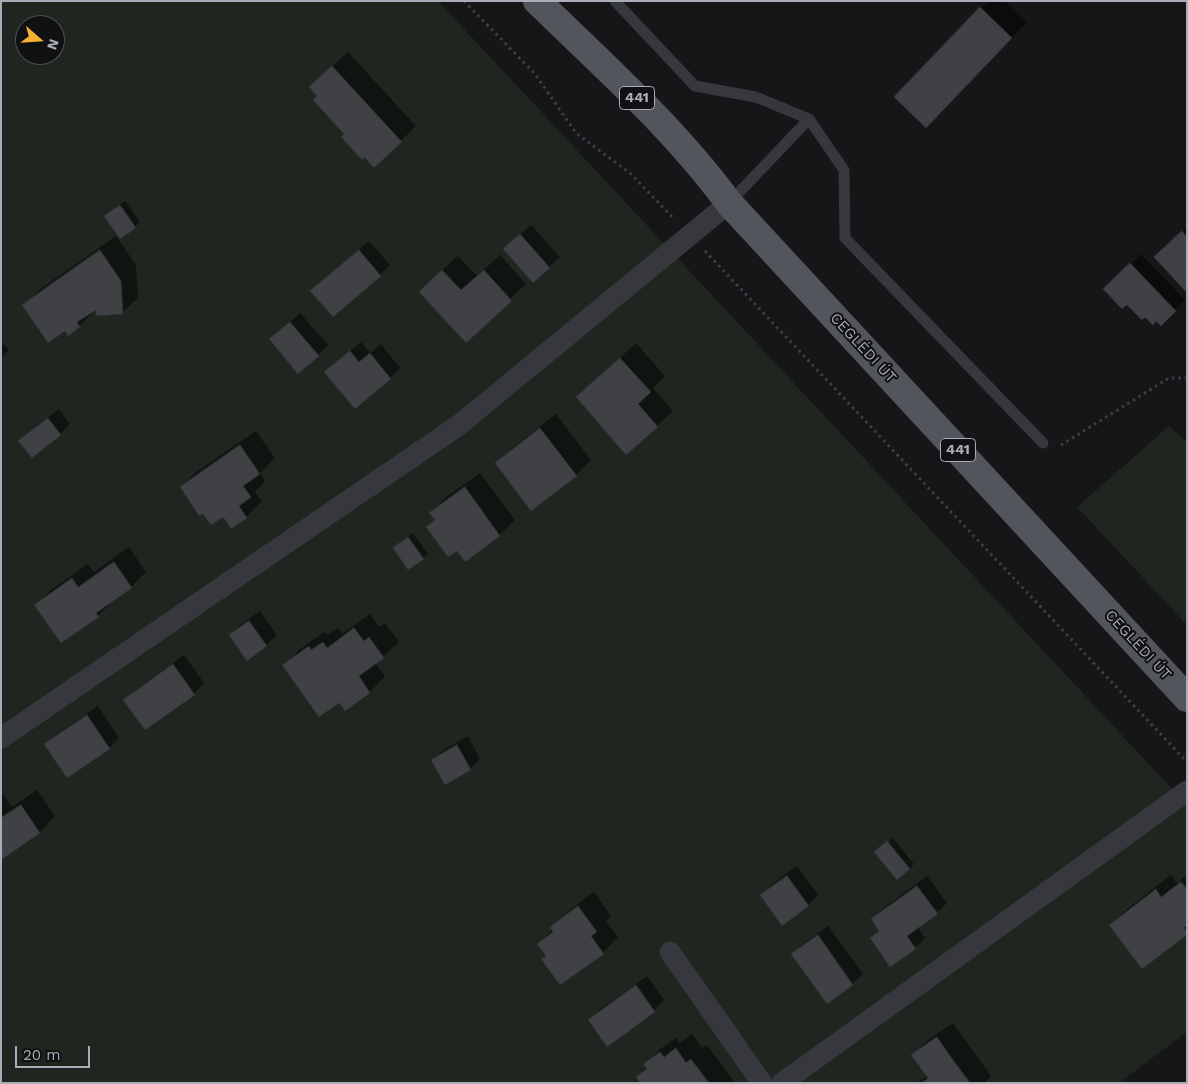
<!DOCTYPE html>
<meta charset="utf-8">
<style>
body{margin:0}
#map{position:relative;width:1188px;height:1084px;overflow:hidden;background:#161618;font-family:"Work Sans",sans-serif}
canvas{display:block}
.frame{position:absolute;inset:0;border:2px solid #a8adb8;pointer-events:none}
.north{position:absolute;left:15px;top:15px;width:50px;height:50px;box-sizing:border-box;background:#111113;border:1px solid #4d4f55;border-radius:50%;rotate:109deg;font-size:14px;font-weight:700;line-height:20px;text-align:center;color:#a8adb8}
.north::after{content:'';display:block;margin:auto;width:18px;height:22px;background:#f2b134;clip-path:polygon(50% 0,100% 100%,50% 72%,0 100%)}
.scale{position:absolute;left:15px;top:1046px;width:75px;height:22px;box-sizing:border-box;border:2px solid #a8adb8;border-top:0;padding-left:6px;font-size:15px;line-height:18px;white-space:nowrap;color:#a8adb8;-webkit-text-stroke:4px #111113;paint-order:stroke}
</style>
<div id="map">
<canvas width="1188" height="1084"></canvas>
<div class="frame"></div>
<div class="north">N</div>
<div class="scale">20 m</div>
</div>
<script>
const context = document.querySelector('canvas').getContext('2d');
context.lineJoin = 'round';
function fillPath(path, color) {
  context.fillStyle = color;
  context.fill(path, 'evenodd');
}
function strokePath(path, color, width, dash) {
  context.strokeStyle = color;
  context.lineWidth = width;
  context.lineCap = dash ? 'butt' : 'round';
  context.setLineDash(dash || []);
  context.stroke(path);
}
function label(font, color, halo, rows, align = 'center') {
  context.font = font + ' "Work Sans",sans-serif';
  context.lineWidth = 4;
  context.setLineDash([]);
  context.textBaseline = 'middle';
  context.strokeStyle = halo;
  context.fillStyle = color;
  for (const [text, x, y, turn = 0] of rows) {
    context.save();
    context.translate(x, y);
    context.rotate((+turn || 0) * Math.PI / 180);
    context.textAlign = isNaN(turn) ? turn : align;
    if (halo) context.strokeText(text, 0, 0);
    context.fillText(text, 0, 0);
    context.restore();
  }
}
const green = new Path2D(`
 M1,1H438L1187,805V1032L1119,1083H1ZM25,25H55V55H25Z
 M1169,426L1187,442V625L1077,507Z`);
const shadow = new Path2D(`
 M988,1H1005L1027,22L941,111L896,97Z
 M348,52L416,126L401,141L319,96L326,72Z
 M125,201L140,222L135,227L110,212Z
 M531,225L560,257L549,267L515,239Z
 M1187,228V291L1165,247Z
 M116,236L136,265L138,298L122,313L97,307L80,326L69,334L65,329L24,306L39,290Z
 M369,241L390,265L380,275L322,281Z
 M1141,254L1185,300L1161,324L1156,319L1146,315L1105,289Z
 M500,255L526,284L466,341L436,276L458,256L477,276Z
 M300,313L328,345L318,355L270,340Z
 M1,341L9,350L1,358Z
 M361,342L370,353L381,344L400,368L390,378L326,372Z
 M636,343L665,376L653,388L673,411L657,426L578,397Z
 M59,409L70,424L60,434L20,441L30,431Z
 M556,414L591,460L576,475L497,463L512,448Z
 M256,431L275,458L260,473L265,481L255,492L262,501L246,517L232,527L224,515L181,488L196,472Z
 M480,473L515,520L499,535L465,560L457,549L428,527L435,519L431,513L446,497Z
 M413,533L428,554L423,558L394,548Z
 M129,547L146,572L131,587L113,600V601L98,616L36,605L51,590L88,564L94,572Z
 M260,611L277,635L266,645L230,635L240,625Z
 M370,614L379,627L385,623L399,642L375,663L385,676L370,692L345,709L340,702L284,665L299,650L324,632L327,635L338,628L342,634Z
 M184,655L204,683L194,694L125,700L135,690Z
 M98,706L119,738L109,748L46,744L56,734Z
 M468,736L480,759L470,769L433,760L443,750Z
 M37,790L55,816L40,832L1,859V792L12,807Z
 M893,838L914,864L909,869L881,848Z
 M797,866L818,895L808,905L761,895L771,885Z
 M1171,875L1177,883L1187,875V933L1110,925L1126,910Z
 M927,876L947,903L937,913L918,927L925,938L915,948L891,965L871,938L880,930L872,919L882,909Z
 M594,892L611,916L606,921L618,937L603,953L542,959L547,955L539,944L553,929L551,927L567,912Z
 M828,926L863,974L852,984L827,1002L793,954L803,944Z
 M647,976L664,1000L654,1011L607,1045L589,1021L599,1010Z
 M953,1023L991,1076L984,1083H917L928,1076L913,1055L928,1040Z
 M692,1034L702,1048L707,1045L734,1082L733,1083H642L638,1077L647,1068L645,1064L660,1049L676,1038L679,1043Z`);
const building = new Path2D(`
 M980,7L1012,38L926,128L894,97Z
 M332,66L402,142L374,168L364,157L362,160L341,137L344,134L313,100L317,96L309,87Z
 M120,205L136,228L120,239L104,216Z
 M1182,231L1187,237V293L1154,257Z
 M520,234L550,268L533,283L503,249Z
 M100,250L121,281L123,314L96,316V310L77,322L80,327L68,336L65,331L48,343L22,305Z
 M359,250L381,276L333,317L310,291Z
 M1130,263L1176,311L1161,326L1156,321L1153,325L1145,317L1142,320L1127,305L1122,309L1103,289Z
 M442,270L461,290L484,270L512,301L466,343L419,292Z
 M290,322L319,356L298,374L269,339Z
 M350,351L359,362L370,353L391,379L355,409L324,372Z
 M620,358L651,392L638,404L658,427L626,455L576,397Z
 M48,418L61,435L32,458L18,441Z
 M540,428L577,476L531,511L495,463Z
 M240,445L260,474L243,486L251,497L239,506L247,518L231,529L223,517L211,525L203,514L199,516L180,487Z
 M465,487L500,536L465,562L457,551L448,557L426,527L435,520L429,513Z
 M408,537L424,559L408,570L393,548Z
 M114,562L132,588L96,613L99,617L61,643L34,605L72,578L78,587Z
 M249,621L267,646L247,661L229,635Z
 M354,628L364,641L369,637L384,658L359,676L370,693L345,711L339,703L319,717L282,665L309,646L311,650L323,642L327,648Z
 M173,664L195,695L145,730L123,700Z
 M87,715L110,749L67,778L44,744Z
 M457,745L471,770L445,785L431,760Z
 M21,805L40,833L1,860V818Z
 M887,841L910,869L897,880L874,852Z
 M787,876L809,906L782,926L760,895Z
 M1181,882L1187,889V925L1184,928L1187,931V935L1142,969L1109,925L1156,889L1161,897Z
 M917,886L938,914L907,936L916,949L890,967L870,938L879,931L871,919Z
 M578,906L597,932L591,936L604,954L560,985L541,959L546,956L537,944L553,932L550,927Z
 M818,935L853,985L827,1004L791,954Z
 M636,985L655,1012L607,1047L588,1020Z
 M937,1037L953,1060L970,1083H922L928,1078L911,1055Z
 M676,1048L686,1063L691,1059L709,1083H640L636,1077L647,1069L643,1064L660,1052L664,1057Z`);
const path = new Path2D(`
 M464,1L535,74L576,133L631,174L675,220
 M705,251L1187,762
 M1061,445L1169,378H1187`);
const service = new Path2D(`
 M615,1L695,86L756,97L809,119L844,170L845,238L1043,443
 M729,203L809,119`);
const minor = new Path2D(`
 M1,738L459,425L729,203
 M670,952L762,1083
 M782,1083L1187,791`);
const primary = new Path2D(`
 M537,1C604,66 674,128 729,203L1187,698`);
const shields = [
 [637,98,35],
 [958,450,35]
];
const shieldNames = [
 ["441",637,98],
 ["441",958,450]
];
const streetNames = [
 ["CEGLÉDI ÚT",863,348,47],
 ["CEGLÉDI ÚT",1138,645,47]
];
fillPath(green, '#1e261f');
fillPath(shadow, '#0007');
fillPath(building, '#404145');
strokePath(building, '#303034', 1);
strokePath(path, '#3d3f44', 3, [2.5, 4]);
strokePath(service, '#37383d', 11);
strokePath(minor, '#37383d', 21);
strokePath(primary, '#53555c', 28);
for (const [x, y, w] of shields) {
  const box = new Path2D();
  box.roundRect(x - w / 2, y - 11.5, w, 23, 4);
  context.fillStyle = '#111113';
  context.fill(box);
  strokePath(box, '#a8adb8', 1);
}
label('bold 14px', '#a8adb8', null, shieldNames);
label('15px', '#a8adb8', '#111113', streetNames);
</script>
